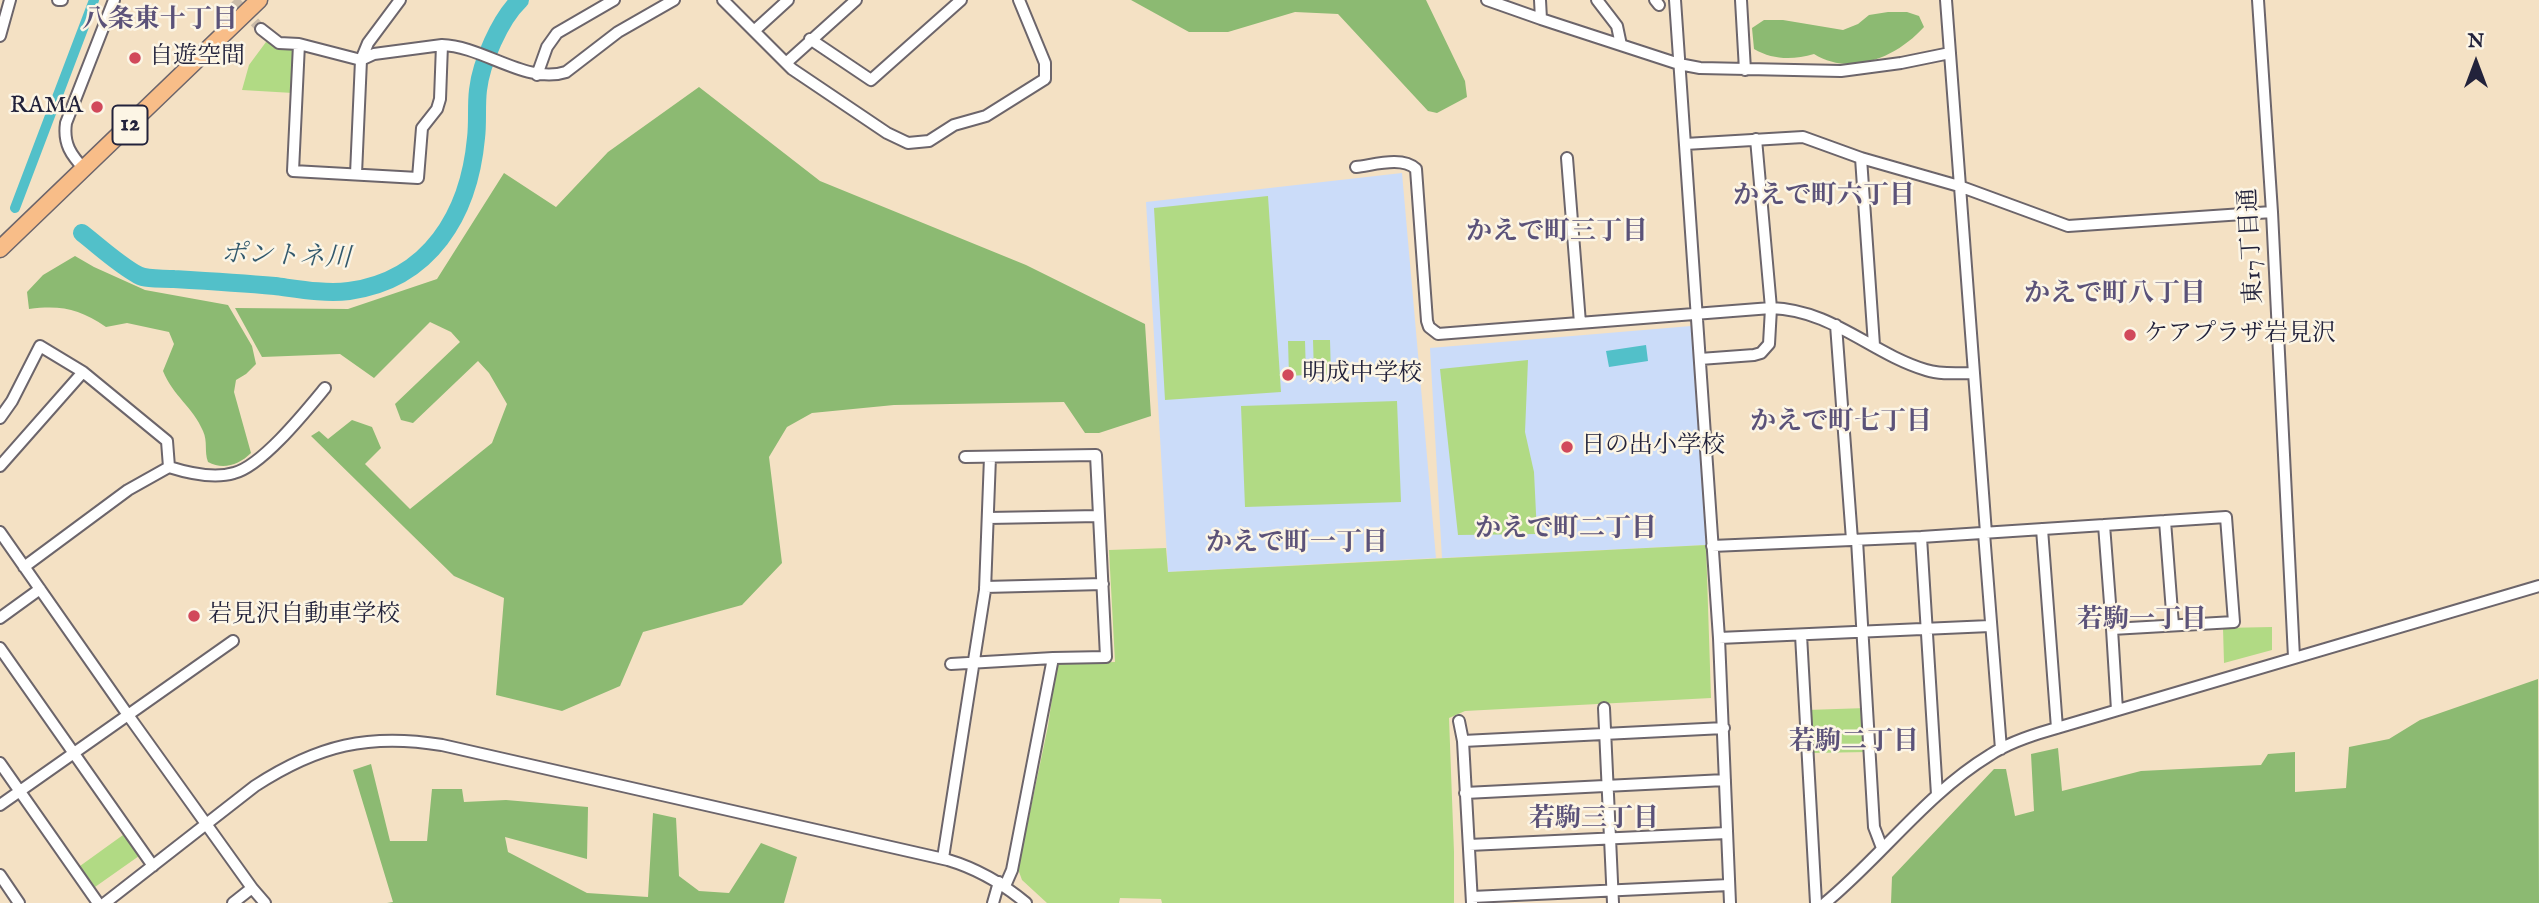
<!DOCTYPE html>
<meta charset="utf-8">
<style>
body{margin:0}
#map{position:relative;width:2539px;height:903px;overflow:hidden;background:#f4e1c4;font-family:"IM FELL English",serif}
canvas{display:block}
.north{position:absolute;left:2441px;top:28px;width:70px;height:70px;-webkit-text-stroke:5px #fcf5e5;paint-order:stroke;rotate:0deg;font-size:19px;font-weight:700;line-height:28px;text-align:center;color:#22223b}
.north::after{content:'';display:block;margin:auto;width:24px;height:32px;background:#22223b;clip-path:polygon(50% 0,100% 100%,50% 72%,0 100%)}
</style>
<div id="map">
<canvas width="2539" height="903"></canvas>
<div class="north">N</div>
</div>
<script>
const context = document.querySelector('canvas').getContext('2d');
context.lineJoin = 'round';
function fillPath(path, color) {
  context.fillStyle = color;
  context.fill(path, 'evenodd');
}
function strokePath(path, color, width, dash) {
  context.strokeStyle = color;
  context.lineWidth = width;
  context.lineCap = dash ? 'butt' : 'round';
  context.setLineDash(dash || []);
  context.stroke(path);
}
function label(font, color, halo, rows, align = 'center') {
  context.font = font + ' "IM FELL English","Noto Serif JP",serif';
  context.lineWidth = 5;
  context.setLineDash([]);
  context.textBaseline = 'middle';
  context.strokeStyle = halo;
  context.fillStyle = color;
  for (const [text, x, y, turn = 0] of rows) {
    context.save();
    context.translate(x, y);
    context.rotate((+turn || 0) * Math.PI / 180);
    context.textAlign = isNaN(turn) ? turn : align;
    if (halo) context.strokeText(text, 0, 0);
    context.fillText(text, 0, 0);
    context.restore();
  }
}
const built = new Path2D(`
 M1402,173L1436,558L1168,572L1146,202Z
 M1691,326L1706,545L1442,558L1430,348Z`);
const green = new Path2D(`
 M266,42L278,46L296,47L293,93L242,90L249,65Z
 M1268,196L1281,392L1165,400L1154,208Z
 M1313,340H1330L1331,375H1314Z
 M1288,341H1305L1306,375L1289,376Z
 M1528,360L1525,432L1534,472L1537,534L1458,535L1440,369Z
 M1397,401L1401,502L1245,507L1241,406Z
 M1706,545L1711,698L1465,711L1449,718L1454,852V903H1162L1161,899L1120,898L1119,903H1047L1022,880L1018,869L1048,726L1057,664L1115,662L1109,550L1166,548L1168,572Z
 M2272,627V650L2224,663L2223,628Z
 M1866,708L1868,752L1810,753L1807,710Z
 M123,835L139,856L95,887L80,866Z`);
const forest = new Path2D(`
 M1131,0H1426L1465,81L1467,97L1437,113L1428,111L1338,14L1295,12L1228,32H1189Z
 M1888,12H1907L1919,16L1924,27C1897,57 1851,77 1814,54C1793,60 1773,60 1754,49L1752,28L1764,20H1783L1843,30L1858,24L1869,15Z
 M699,87L820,181L1026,265L1145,324L1151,416L1099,433H1085L1064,402L894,405L812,413L787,427L769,457L782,563L742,605L643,632L620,686L562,711L496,695L504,598L454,576L311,436L319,431L328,439L352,420L372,427L381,448L365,464L410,509L492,443L507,404L489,373L478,361L413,423L401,420L395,404L460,342L451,332L430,322L374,378L340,354L262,357L235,308L348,309L437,279L504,173L556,207L608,152Z
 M75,256L94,267L145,290L228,305L252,346L256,364L246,374L236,380L234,392L251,453C239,465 223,470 208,462C204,451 208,442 203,431C193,407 173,396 163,371L174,344L169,332L127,323L106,327C79,309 62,305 29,309L27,292L43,275Z
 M2538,679L2539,903H1891L1892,877L1994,769H2006L2015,816L2034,811L2031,754L2058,748L2062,791L2141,771L2261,765L2268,754L2295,752V792L2346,788L2349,747L2389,739L2420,720Z
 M371,764L390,841H427L432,789H462L464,802L506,800L588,807L587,859L505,837L508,852L587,893L648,897L653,813L676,818L679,876L699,891L729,893L761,843L797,857L784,903H387L393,902L353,770Z`);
const water = new Path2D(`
 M1646,345L1648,361L1609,367L1606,351Z`);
const canal = new Path2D(`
 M15,208L94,0`);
const river = new Path2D(`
 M82,233C100,247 118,264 138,275C147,280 163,278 174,279C208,281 241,283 275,286C298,289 325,294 349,291C430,280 469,214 476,138C478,122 476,106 478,90C481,63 500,19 520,0`);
const minorTunnel = new Path2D(`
 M234,0L261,29`);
const minor = new Path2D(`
 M58,0H62
 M400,0L368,43L361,60L374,54L442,45
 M723,0L792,69L887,133L908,143L929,141L954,125L986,116L1045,79V63L1019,0
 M1487,0L1541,19L1540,0
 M1597,0L1617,26L1621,45
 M1655,0L1659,5
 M1675,0L1719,638L1730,903
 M1741,0L1745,70
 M1946,0L1986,533
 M2258,0L2272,212L2294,657
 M1541,19L1679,64L1700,68L1841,71L1901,63L1950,53
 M261,29L279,43L299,44L293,171L418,178L422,128L437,109L440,99L442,45C483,46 527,85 566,72L618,32L674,0
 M754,31L788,0
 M0,36L10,0
 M810,39L871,80L961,0
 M299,44L361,60L356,174
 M786,63L856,0
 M537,75L547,47L557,33L614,0
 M1685,144L1803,137L1861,158L1959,186L2068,226L2272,212
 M1567,158L1580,323
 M1861,158L1874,345
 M1356,167C1374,165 1402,156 1416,169L1427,321L1429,327L1438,334L1771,308C1833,310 1870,353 1926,370C1941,375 1958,373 1974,373
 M85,170C71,155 63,144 66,123L114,0
 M1836,325L1852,540
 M1700,359L1754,355L1761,353L1769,344L1771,308L1756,139
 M0,418L12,401L40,346L83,372L0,466
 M965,457L1096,455L1106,657L1053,658L1012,870L1005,886
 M169,467C188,473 214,479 234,473C262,466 306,411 325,388
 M988,518L1099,516
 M2165,521L2173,625
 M2104,525L2112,629
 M2042,529L2057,728
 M0,532L128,715L0,805
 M1984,533L2001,749
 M1921,537L1937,795
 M1857,540L1874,827L1882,848
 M1712,546L1921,537L2226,517L2234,622L2112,629L2117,710
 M24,567L128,490L169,467L167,441L83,372
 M985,587L1103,584
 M0,618L40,589
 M1801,635L1816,903
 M1719,638L1990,626
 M0,648L153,866
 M951,664L1053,658
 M1604,708L1613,903
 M1459,721L1463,741
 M0,763L98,903
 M1465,793L1725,780
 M1469,845L1727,833
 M943,858L985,590L990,457
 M0,875L19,903
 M252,888L265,903
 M1472,897L1729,885
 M105,903L255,786C318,745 369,733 442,745L948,860C978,869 1002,883 1026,903
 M233,903L252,888L128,715L233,641
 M993,903L999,882
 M1472,903L1463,741L1724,728
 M1825,903C1882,856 1926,794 1990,755C2008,743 2029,736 2050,730L2539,586`);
const highway = new Path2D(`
 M0,249L259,0`);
const markers = [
 [135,58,7,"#d1495b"],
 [97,107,7,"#d1495b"],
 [2130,335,7,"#d1495b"],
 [1288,375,7,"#d1495b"],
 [1567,447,7,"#d1495b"],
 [194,616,7,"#d1495b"]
];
const shields = [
 [130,125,35]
];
const shieldNames = [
 ["12",130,125]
];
const poiNames = [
 ["自遊空間",149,58],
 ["RAMA",83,107,"right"],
 ["ケアプラザ岩見沢",2144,335],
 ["明成中学校",1302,375],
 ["日の出小学校",1581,447],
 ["岩見沢自動車学校",208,616]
];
const streetNames = [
 ["東17丁目通",2253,246,-93]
];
const neighbourhoodNames = [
 ["八条東十丁目",160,22],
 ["かえで町六丁目",1824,198],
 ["かえで町三丁目",1557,234],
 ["かえで町八丁目",2115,296],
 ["かえで町七丁目",1841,424],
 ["かえで町二丁目",1566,531],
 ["かえで町一丁目",1297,545],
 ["若駒一丁目",2142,622],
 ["若駒二丁目",1854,744],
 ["若駒三丁目",1594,821]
];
const waterNames = [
 ["ポントネ川",286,258,2]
];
fillPath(built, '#cbdcf9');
fillPath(green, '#b1da84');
fillPath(forest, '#8cba72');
fillPath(water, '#52c0c9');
strokePath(canal, '#52c0c9', 10);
strokePath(river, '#52c0c9', 18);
strokePath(minorTunnel, '#cabba9', 10, [10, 5]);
strokePath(minor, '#6c656b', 14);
strokePath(highway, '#6c656b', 19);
strokePath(minor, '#fff', 10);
strokePath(highway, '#f8bd88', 16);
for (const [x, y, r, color] of markers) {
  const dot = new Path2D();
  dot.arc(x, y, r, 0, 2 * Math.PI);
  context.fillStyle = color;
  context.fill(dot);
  strokePath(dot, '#fcf5e5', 2.5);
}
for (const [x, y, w] of shields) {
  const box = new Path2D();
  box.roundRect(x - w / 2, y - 19.5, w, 39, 5);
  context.fillStyle = '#fcf5e5';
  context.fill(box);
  strokePath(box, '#22223b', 2);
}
label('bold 23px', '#22223b', null, shieldNames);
label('24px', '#22223b', '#fcf5e5', poiNames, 'left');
label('24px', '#22223b', '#fcf5e5', streetNames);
label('bold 26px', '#5b5279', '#fcf5e5', neighbourhoodNames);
label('italic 26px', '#33596d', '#fcf5e5', waterNames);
</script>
